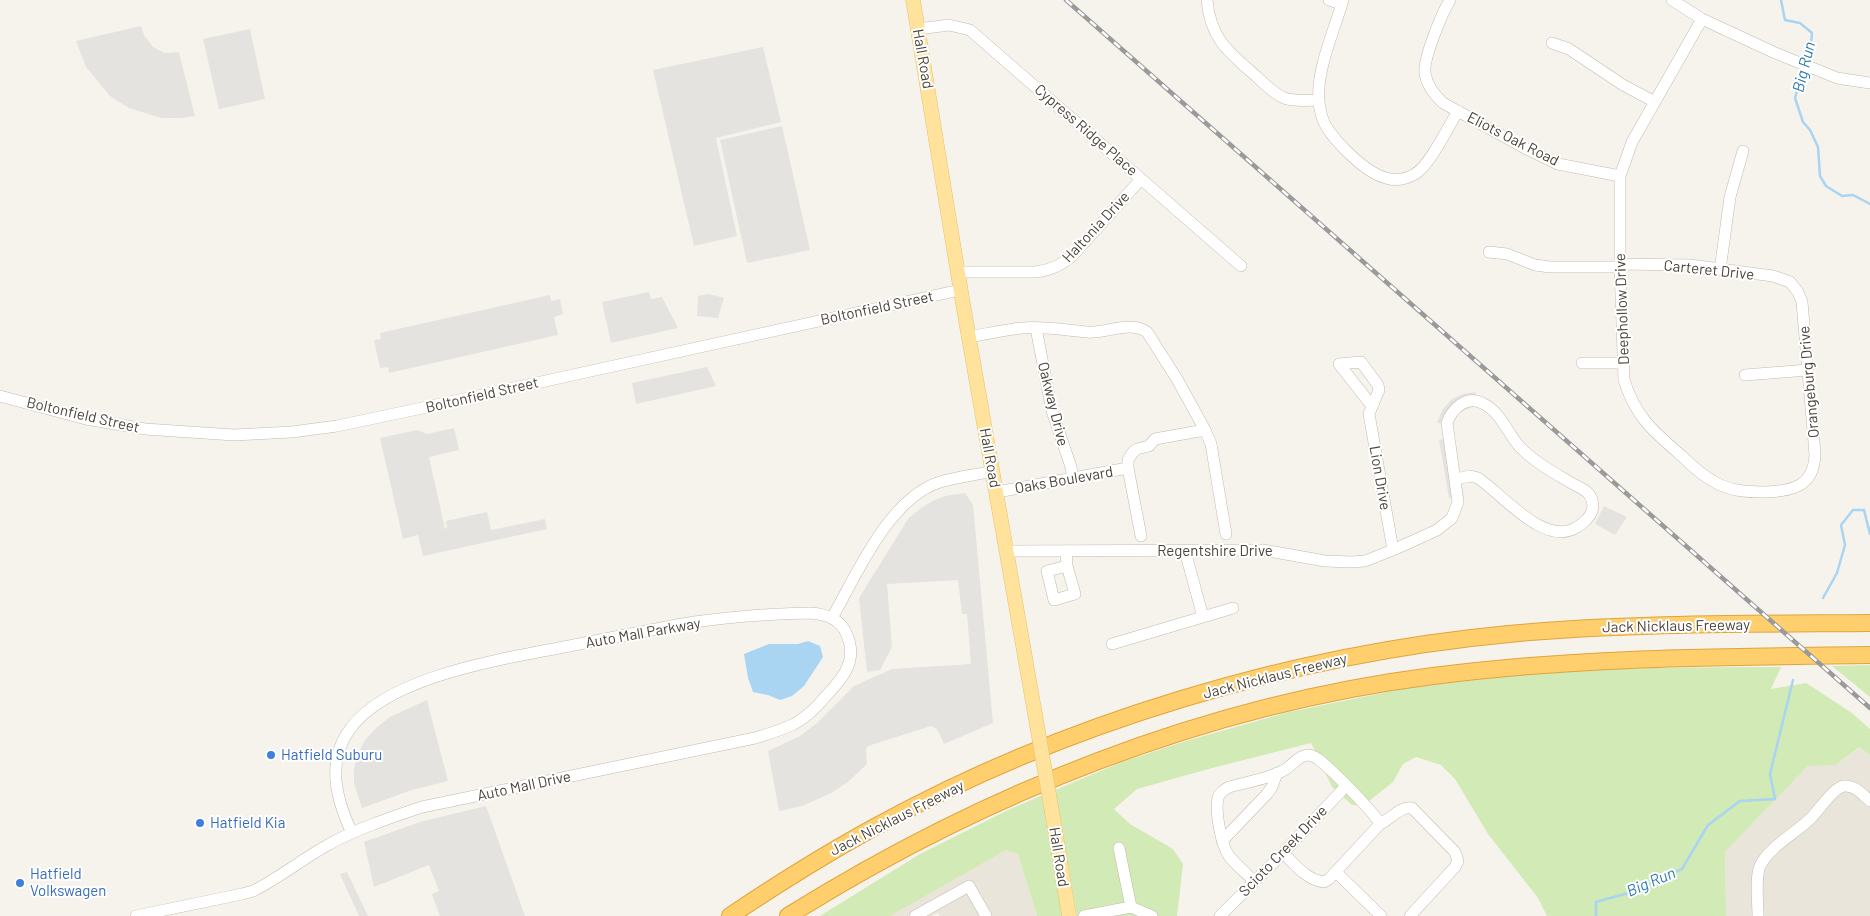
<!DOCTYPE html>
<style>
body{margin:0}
canvas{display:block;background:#f6f3ec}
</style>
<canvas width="1870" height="916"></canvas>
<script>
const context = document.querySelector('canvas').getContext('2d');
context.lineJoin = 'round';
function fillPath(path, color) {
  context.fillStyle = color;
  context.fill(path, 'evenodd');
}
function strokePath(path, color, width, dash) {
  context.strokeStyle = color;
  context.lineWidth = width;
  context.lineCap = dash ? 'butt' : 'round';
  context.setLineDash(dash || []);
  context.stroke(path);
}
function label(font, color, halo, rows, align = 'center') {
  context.font = font + ' Barlow,sans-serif';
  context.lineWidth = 4;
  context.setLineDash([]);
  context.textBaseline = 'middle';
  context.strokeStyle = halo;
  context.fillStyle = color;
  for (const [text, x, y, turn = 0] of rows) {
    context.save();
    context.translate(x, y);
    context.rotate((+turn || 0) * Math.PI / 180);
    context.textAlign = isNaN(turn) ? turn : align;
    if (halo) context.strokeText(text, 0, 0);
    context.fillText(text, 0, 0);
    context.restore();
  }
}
const residential = new Path2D(`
 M1861,747L1870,755V916H1726L1725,852L1809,765H1835Z
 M1006,849L1018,854L1037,916H940L938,913L931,916H890Z`);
const green = new Path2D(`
 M1870,665V697L1832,666Z
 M1781,667L1771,689L1806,683L1852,713L1870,729V755L1860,747L1835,765L1808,766L1725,852L1726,916H1547L1538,898L1488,834L1455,779L1441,765L1416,757L1403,764L1393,782L1364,805H1352L1332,787L1311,743L1212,768L1137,789L1114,809L1130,824L1173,849L1183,864L1177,916H1077L1055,790L1122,762L1186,741L1289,712L1402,689L1488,676L1601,668Z
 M1043,795L1064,916H1037L1018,854L1006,850L890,916H820L920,854L1008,810Z`);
const parking = new Path2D(`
 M141,26L144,35L153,47L165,53L179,52L195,116L182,118H161L129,108L110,96L86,67L76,41Z
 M250,29L265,99L219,109L203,39Z
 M763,47L781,122L716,138L737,236L694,246L653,70Z
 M782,126L810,250L747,263L720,140Z
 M649,292L651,299L662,297L678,328L611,343L602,302Z
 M709,294L724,298L718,318L697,316L698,296Z
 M550,295L551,301L560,299L563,314L554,317L558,335L389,373L388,367L380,368L374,340L381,339L380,333Z
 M707,367L716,386L636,404L632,383Z
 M1476,392L1475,406L1462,411L1455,416L1452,427L1464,497L1449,498L1439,440L1443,439V431L1441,424L1437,422L1443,409L1452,399L1463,394Z
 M454,428L459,450L429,457L445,529L447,528L446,521L487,512L491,530L545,519L547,529L423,556L418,535L403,539L380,438L417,430L427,434Z
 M965,493L973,505L993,723L944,744L937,729L931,726L868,746L866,749L867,764L848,782L833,792L818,799L802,806L779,811L768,751L800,736L817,723L854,686L892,669L971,664L967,614H962L958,580L887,584L892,647L880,670L867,672L859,598L908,519L921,508L933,501L945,496Z
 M1604,506L1627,517L1615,535L1595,524Z
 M427,700L448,781L412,790L362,808L354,784V769L358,754L365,740L376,728L390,717Z
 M486,806L525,916H440L432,894L439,891L429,865L374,887L364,842L420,822Z
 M347,872L368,916H359L340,874Z`);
const water = new Path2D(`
 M808,641L820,646L823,657L804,686L792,696L780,700L768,695L753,692L748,678L744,654L769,644H798Z`);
const stream = new Path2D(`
 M1781,0L1785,20L1800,23L1812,33L1810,54L1806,62
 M1804,67L1795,98L1803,122L1810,130L1818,147L1820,176L1826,186L1842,196L1853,195L1870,204
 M1823,598L1837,573L1845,545L1841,525L1853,510H1864L1870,534
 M1596,916V902L1632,892L1682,869L1708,825L1740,801L1775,799L1770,774L1793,680`);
const minor = new Path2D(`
 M1207,0C1210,38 1229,53 1256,76C1264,84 1273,93 1284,98C1295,102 1307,100 1319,100
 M1329,0L1342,4
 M1343,0C1335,28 1316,71 1319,100C1319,107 1322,120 1326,126C1336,143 1366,173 1386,178C1395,181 1406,179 1415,174C1430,165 1448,127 1458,111
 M1450,0C1442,13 1423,59 1425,73C1427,86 1434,94 1443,103L1523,147L1558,164L1620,176
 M1672,0L1702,19L1773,52L1837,78L1870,83
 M918,29L949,25L970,30L1241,266
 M1552,43L1569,49L1623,85L1655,102
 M1489,252L1507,254L1535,265L1550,267H1620
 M1620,264L1690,265L1773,276L1790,282L1798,292L1802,302L1815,454C1814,487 1792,491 1765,492C1746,492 1729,491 1713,481C1702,475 1692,466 1683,457C1654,432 1636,418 1624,380L1620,267V176L1632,142L1702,19
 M1720,270L1730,197L1743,151
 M957,272H1036C1051,270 1063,265 1074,254L1141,179
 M1036,328L1052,411L1071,467L1073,479
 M968,337C986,334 1004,330 1022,328C1044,326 1065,330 1087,332C1106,334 1129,320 1147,332L1177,379L1205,430L1211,444L1226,534
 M1582,363H1623
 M1745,375L1808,370
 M0,396L86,419L145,429L234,435L292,432L337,426L427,407L960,290
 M1372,406L1339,364L1361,362L1378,385L1379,390L1369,414L1393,550
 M997,492L1128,468
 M1141,536L1128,468V460L1133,452L1137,449L1149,446L1155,439L1205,430
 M1007,551L1263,550L1325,561L1352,562L1365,561L1393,550L1437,530L1452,518L1458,502L1447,423C1452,409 1466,395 1482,403C1500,411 1507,432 1519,446C1533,461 1551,471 1568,481C1574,485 1583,488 1588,493C1592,497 1594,505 1592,511C1590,517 1583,524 1577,527C1545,548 1502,494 1478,478L1470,476L1456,479
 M1066,551L1067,566L1075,594L1054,600L1047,571L1067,566
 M1185,551L1203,617
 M832,618C857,574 889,498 940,482C957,477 976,475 993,471
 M1112,644L1233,608
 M1222,841L1267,794L1272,787L1277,773
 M1119,848L1131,907L1152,916
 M1283,853C1295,864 1306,880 1324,882L1329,879L1380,824C1391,819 1400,806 1412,808L1455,852L1458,861L1455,867L1410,916
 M1336,872L1381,916
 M1254,881C1246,873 1236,865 1229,856C1221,845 1215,811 1218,798C1219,793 1224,790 1229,787C1246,782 1269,779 1284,770C1292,766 1298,756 1307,755C1311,755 1315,757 1318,759C1329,767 1375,813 1380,824
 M136,916L242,894L253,891C279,878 301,860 326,846C356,829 389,818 422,807L755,738C768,734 782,730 794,724C807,717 817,707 826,696C843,678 858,661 847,635C841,619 826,614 810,613C768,614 724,617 682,624C646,631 610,638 574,645C510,658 390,674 350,729C326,762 336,799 352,833
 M915,916L969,886L986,916
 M1084,916L1131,907
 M1220,916L1283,853L1346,786
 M1758,916C1758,903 1755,877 1760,866C1769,847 1796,833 1811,818C1819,810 1834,787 1844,786C1855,785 1862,794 1870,801`);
const major = new Path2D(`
 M913,0L963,304L1035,714
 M1052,812L1069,916`);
const highway = new Path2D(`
 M730,916C776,885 824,855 873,828C1063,723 1293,654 1509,634C1629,623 1750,624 1870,623
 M788,916C983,794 1204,705 1433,676C1579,657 1723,657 1870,655`);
const rail = new Path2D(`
 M1066,0L1870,708`);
const majorBridge = new Path2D(`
 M1035,714L1052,812`);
const markers = [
 [271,755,5,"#3f7fe0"],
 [200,823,5,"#3f7fe0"],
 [20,883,5,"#3f7fe0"]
];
const streetNames = [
 ["Hall Road",923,59,80],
 ["Cypress Ridge Place",1086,130,41],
 ["Eliots Oak Road",1513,139,27],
 ["Haltonia Drive",1096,227,-47],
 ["Carteret Drive",1709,270,6],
 ["Boltonfield Street",877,308,-12],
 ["Deephollow Drive",1622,309,-92],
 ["Orangeburg Drive",1809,382,-95],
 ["Boltonfield Street",482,395,-13],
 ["Oakway Drive",1053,404,76],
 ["Boltonfield Street",83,415,13],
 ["Hall Road",990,458,80],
 ["Lion Drive",1380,478,80],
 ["Oaks Boulevard",1064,480,-10],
 ["Regentshire Drive",1215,551],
 ["Jack Nicklaus Freeway",1676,626,-1],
 ["Auto Mall Parkway",643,633,-10],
 ["Jack Nicklaus Freeway",1275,676,-14],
 ["Auto Mall Drive",524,786,-12],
 ["Jack Nicklaus Freeway",897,818,-27],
 ["Scioto Creek Drive",1283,851,-46],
 ["Hall Road",1059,857,81]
];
const shopNames = [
 ["Hatfield Suburu",281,755],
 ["Hatfield Kia",210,823],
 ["Hatfield",30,874],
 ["Volkswagen",30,891]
];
const waterNames = [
 ["Big Run",1804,67,-76],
 ["Big Run",1651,882,-23]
];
fillPath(residential, '#eae5da');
fillPath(green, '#d2eab5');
fillPath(parking, '#e5e3e0');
fillPath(water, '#a9d4f2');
strokePath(stream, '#a9d4f2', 2.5);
strokePath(minor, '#c2bbae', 12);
strokePath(major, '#e6c16a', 15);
strokePath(highway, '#e0a43c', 18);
strokePath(minor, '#fff', 11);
strokePath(major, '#ffe39c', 14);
strokePath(highway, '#ffcf6e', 16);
strokePath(rail, '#9a9a9a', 4.5);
strokePath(rail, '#fff', 2.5, [8]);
strokePath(majorBridge, '#e6c16a', 15, []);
strokePath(majorBridge, '#ffe39c', 14);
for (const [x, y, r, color] of markers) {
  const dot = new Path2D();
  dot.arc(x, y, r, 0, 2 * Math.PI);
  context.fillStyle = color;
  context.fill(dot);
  strokePath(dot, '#fff', 2);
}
label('15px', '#4b4439', '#fff', streetNames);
label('15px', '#366cbe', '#fff', shopNames, 'left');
label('italic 16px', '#2e7ab2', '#fff', waterNames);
</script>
